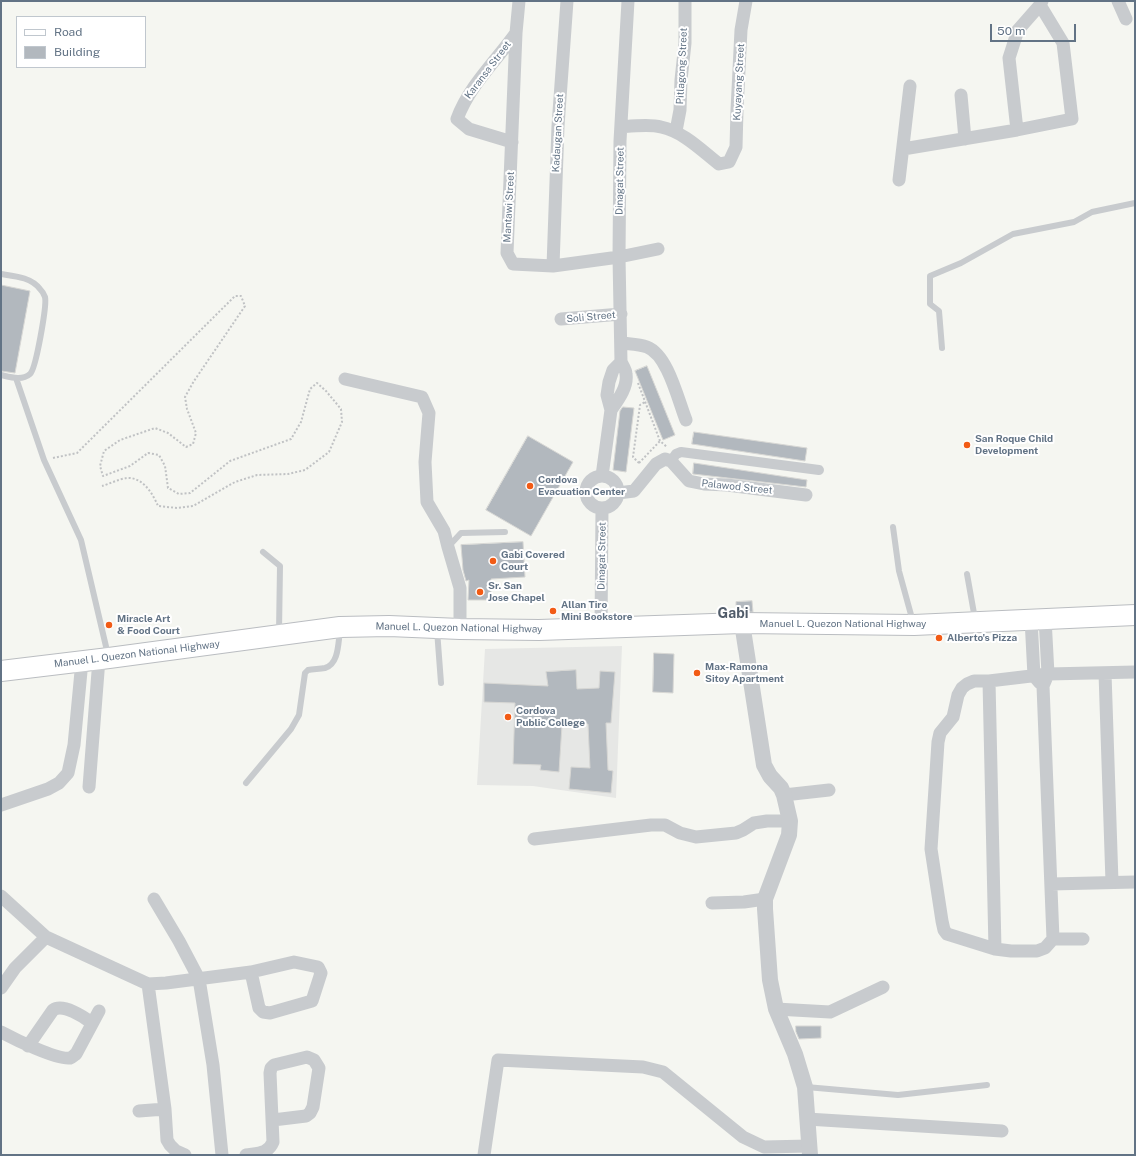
<!DOCTYPE html>
<style>
body{margin:0}
#map{position:relative;width:1136px;height:1156px;overflow:hidden;background:#f5f6f1;font-family:"Public Sans",sans-serif}
canvas{display:block}
.frame{position:absolute;inset:0;border:2px solid #627385;pointer-events:none}
.legend{position:absolute;left:16px;top:16px;width:130px;height:52px;box-sizing:border-box;background:#fff;border:1px solid #c0c7ce;margin:0;padding:5px 7px;list-style:none;font-size:12px;color:#627385}
.legend li{display:flex;align-items:center;gap:8px;height:20px}
.legend b{width:20px;border:1px solid #c0c7ce}
.scale{position:absolute;left:990px;top:24px;width:86px;height:18px;box-sizing:border-box;border:2px solid #627385;border-top:0;padding-left:5px;font-size:12px;line-height:14px;white-space:nowrap;color:#627385;-webkit-text-stroke:3px #fff;paint-order:stroke}
</style>
<div id="map">
<canvas width="1136" height="1156"></canvas>
<div class="frame"></div>
<ul class="legend">
<li><b style="height:5px;background:#fff"></b>Road</li>
<li><b style="height:11px;background:#b2b8be"></b>Building</li>
</ul>
<div class="scale">50 m</div>
</div>
<script>
const context = document.querySelector('canvas').getContext('2d');
context.lineJoin = 'round';
function fillPath(path, color) {
  context.fillStyle = color;
  context.fill(path, 'evenodd');
}
function strokePath(path, color, width, dash) {
  context.strokeStyle = color;
  context.lineWidth = width;
  context.lineCap = dash ? 'butt' : 'round';
  context.setLineDash(dash || []);
  context.stroke(path);
}
function label(font, color, halo, rows, align = 'center') {
  context.font = font + ' "Public Sans",sans-serif';
  context.lineWidth = 4;
  context.setLineDash([]);
  context.textBaseline = 'middle';
  context.strokeStyle = halo;
  context.fillStyle = color;
  for (const [text, x, y, turn = 0] of rows) {
    context.save();
    context.translate(x, y);
    context.rotate((+turn || 0) * Math.PI / 180);
    context.textAlign = isNaN(turn) ? turn : align;
    if (halo) context.strokeText(text, 0, 0);
    context.fillText(text, 0, 0);
    context.restore();
  }
}
const built = new Path2D(`
 M622,646L616,798L533,786L477,785L485,649Z`);
const building = new Path2D(`
 M1,285L30,291L15,373L1,371Z
 M647,366L675,435L663,440L635,371Z
 M623,407L634,408L626,472L613,470L620,411Z
 M694,432L807,448L805,461L692,444Z
 M528,436L573,462L531,536L486,510Z
 M694,463L807,480L806,487L693,474Z
 M523,542L525,577L491,579V600H468L469,580L466,581L463,570L461,545Z
 M752,601L753,612H736V602Z
 M654,653L674,654L673,693L653,692Z
 M576,670L577,689L599,688L600,671L615,672L611,723H606L608,770L613,771L611,793L569,789L571,767L590,768L588,724L562,725L559,772L540,770L541,765L513,764L515,703L484,702V683L548,686L546,672Z
 M796,1026H821V1038L799,1039L796,1032Z`);
const path = new Path2D(`
 M638,383L660,441L667,447
 M53,458L77,453L235,296H241L245,306L194,381L185,397L187,409L196,433L193,444L186,447L168,433L155,428L120,440L104,451L100,466L103,476L130,466L148,453L159,455L165,466L168,488L179,494L190,493L230,461L291,439L301,422L310,389L317,383L326,391L341,409L342,422L329,452L305,470L288,474L257,475L235,482L193,506L177,508L158,506C153,494 143,477 127,478C119,479 109,484 102,486
 M639,463L633,457L640,405L645,402
 M639,463L660,441`);
const service = new Path2D(`
 M1,274C14,276 31,277 40,289C42,291 44,294 45,297C47,305 36,369 30,374C22,381 10,377 1,375
 M942,348L939,311L930,304V276L961,263L1013,234L1074,222L1092,212L1135,203
 M16,378L44,460L81,540L108,655
 M893,527L899,571L913,622
 M449,546L461,533L505,532
 M263,552L280,566L279,632
 M967,574L975,619
 M437,630L441,683
 M246,783L291,729L299,715L305,673L308,670C313,669 319,669 325,668C339,664 338,643 340,631
 M806,1087L898,1095L987,1085`);
const pedestrian = new Path2D(`
 M671,461L676,454L681,452L819,470`);
const minor = new Path2D(`
 M519,1L516,33L507,253L513,264L553,266L619,257L658,249
 M1118,1L1126,19
 M961,95L965,139
 M621,127C633,126 650,124 661,127C684,132 701,150 719,164L729,162L736,147L737,110L741,30L746,1
 M1017,130L1009,58L1018,30L1040,5
 M676,131L680,110L681,80L685,43V1
 M512,142L469,129L457,119C469,86 496,61 516,33
 M903,149L1017,130L1072,119L1063,43L1040,5L1042,1
 M899,180L910,86
 M553,266L558,126L567,1
 M561,319L621,314
 M622,343C629,344 639,344 647,347C668,355 678,400 686,420
 M345,379L422,397L429,413L425,462L427,502L444,531L448,547L460,588V629
 M611,410C618,400 628,387 626,374C626,370 623,366 621,362L619,257L620,141L628,1
 M602,476L611,410L607,395L609,382L613,370L621,362
 M586 492a16 16 0 1 1 32 0a16 16 0 1 1-32 0Z
 M618,493L634,491L656,464L665,459L671,461L689,481L704,484L727,485L806,495
 M1045,618L1048,674L1043,686L1053,939L1045,948L1037,951H1011L995,949L947,934L944,930L942,921L931,849L938,742L940,733L953,717L958,695L962,688L967,684L974,681H989L1048,674L1135,672
 M1031,619L1034,676L1040,683
 M601,628L602,509
 M1105,673L1112,882
 M989,681L995,949
 M89,787L99,659
 M784,795L829,790
 M1,805L48,789L59,783L68,773L74,745L82,661
 M534,839L651,825H665L680,833L696,837L736,833L743,830L754,823L767,821H790
 M1051,884L1135,882
 M1,896L46,937L148,984L166,983L251,972L294,962L318,967L321,973L312,1001L270,1013L263,1012L259,1008L251,972
 M154,899L179,941L199,979L213,1065L222,1155
 M712,903L744,902L765,899
 M1053,939H1083
 M148,984L165,1109L167,1140L170,1145L176,1151L185,1155
 M1,988L15,968L46,937
 M776,1009L830,1012L883,987
 M1,1032C14,1039 57,1060 70,1058C73,1057 73,1056 76,1054L99,1011
 M28,1046L53,1010C63,1003 84,1017 92,1023
 M139,1111L165,1109
 M807,1119L1002,1131
 M246,1155C258,1153 268,1154 273,1142L270,1073L271,1068L274,1065L307,1057L314,1060L319,1068L313,1107L310,1113L306,1116L273,1120
 M484,1155L498,1060L643,1067L663,1072L743,1137L764,1147L809,1146`);
const tertiary = new Path2D(`
 M742,623L764,765L770,776L781,788L784,795L790,821L789,835L765,899V909L770,980L776,1009L795,1054L805,1087L810,1155`);
const primary = new Path2D(`
 M1,671L109,658L340,627L389,626L460,629L539,630L742,623L914,625L1135,615`);
const markers = [
 [967,445,4,"#f25b15"],
 [530,486,4,"#f25b15"],
 [493,561,4,"#f25b15"],
 [480,592,4,"#f25b15"],
 [553,611,4,"#f25b15"],
 [109,625,4,"#f25b15"],
 [939,638,4,"#f25b15"],
 [697,673,4,"#f25b15"],
 [508,717,4,"#f25b15"]
];
const streetNames = [
 ["Pitlagong Street",682,66,-87],
 ["Karansa Street",488,70,-53],
 ["Kuyayang Street",739,82,-87],
 ["Kadaugan Street",558,133,-87],
 ["Dinagat Street",620,181,-89],
 ["Mantawi Street",509,207,-87],
 ["Soli Street",591,317,-5],
 ["Palawod Street",737,487,6],
 ["Dinagat Street",602,556,-89],
 ["Manuel L. Quezon National Highway",843,624],
 ["Manuel L. Quezon National Highway",459,628,1],
 ["Manuel L. Quezon National Highway",137,654,-7]
];
const poiNames = [
 ["San Roque Child",975,439],
 ["Development",975,451],
 ["Cordova",538,480],
 ["Evacuation Center",538,492],
 ["Gabi Covered",501,555],
 ["Court",501,567],
 ["Sr. San",488,586],
 ["Jose Chapel",488,598],
 ["Allan Tiro",561,605],
 ["Mini Bookstore",561,617],
 ["Miracle Art",117,619],
 ["& Food Court",117,631],
 ["Alberto's Pizza",947,638],
 ["Max-Ramona",705,667],
 ["Sitoy Apartment",705,679],
 ["Cordova",516,711],
 ["Public College",516,723]
];
const districtNames = [
 ["Gabi",733,614]
];
fillPath(built, '#e6e7e5');
fillPath(building, '#b2b8be');
strokePath(building, '#d7d7d4', 1);
strokePath(primary, '#babdc1', 22);
strokePath(path, '#c0c2c4', 2, [2, 2]);
strokePath(service, '#c8cbce', 6);
strokePath(pedestrian, '#c8cbce', 10);
strokePath(minor, '#c8cbce', 13);
strokePath(tertiary, '#c8cbce', 16);
strokePath(primary, '#fff', 20);
for (const [x, y, r, color] of markers) {
  const dot = new Path2D();
  dot.arc(x, y, r, 0, 2 * Math.PI);
  context.fillStyle = color;
  context.fill(dot);
  strokePath(dot, '#fff', 1.5);
}
label('10px', '#627385', '#fff', streetNames);
label('bold 10px', '#627385', '#fff', poiNames, 'left');
label('bold 14px', '#515c6a', '#fff', districtNames);
</script>
